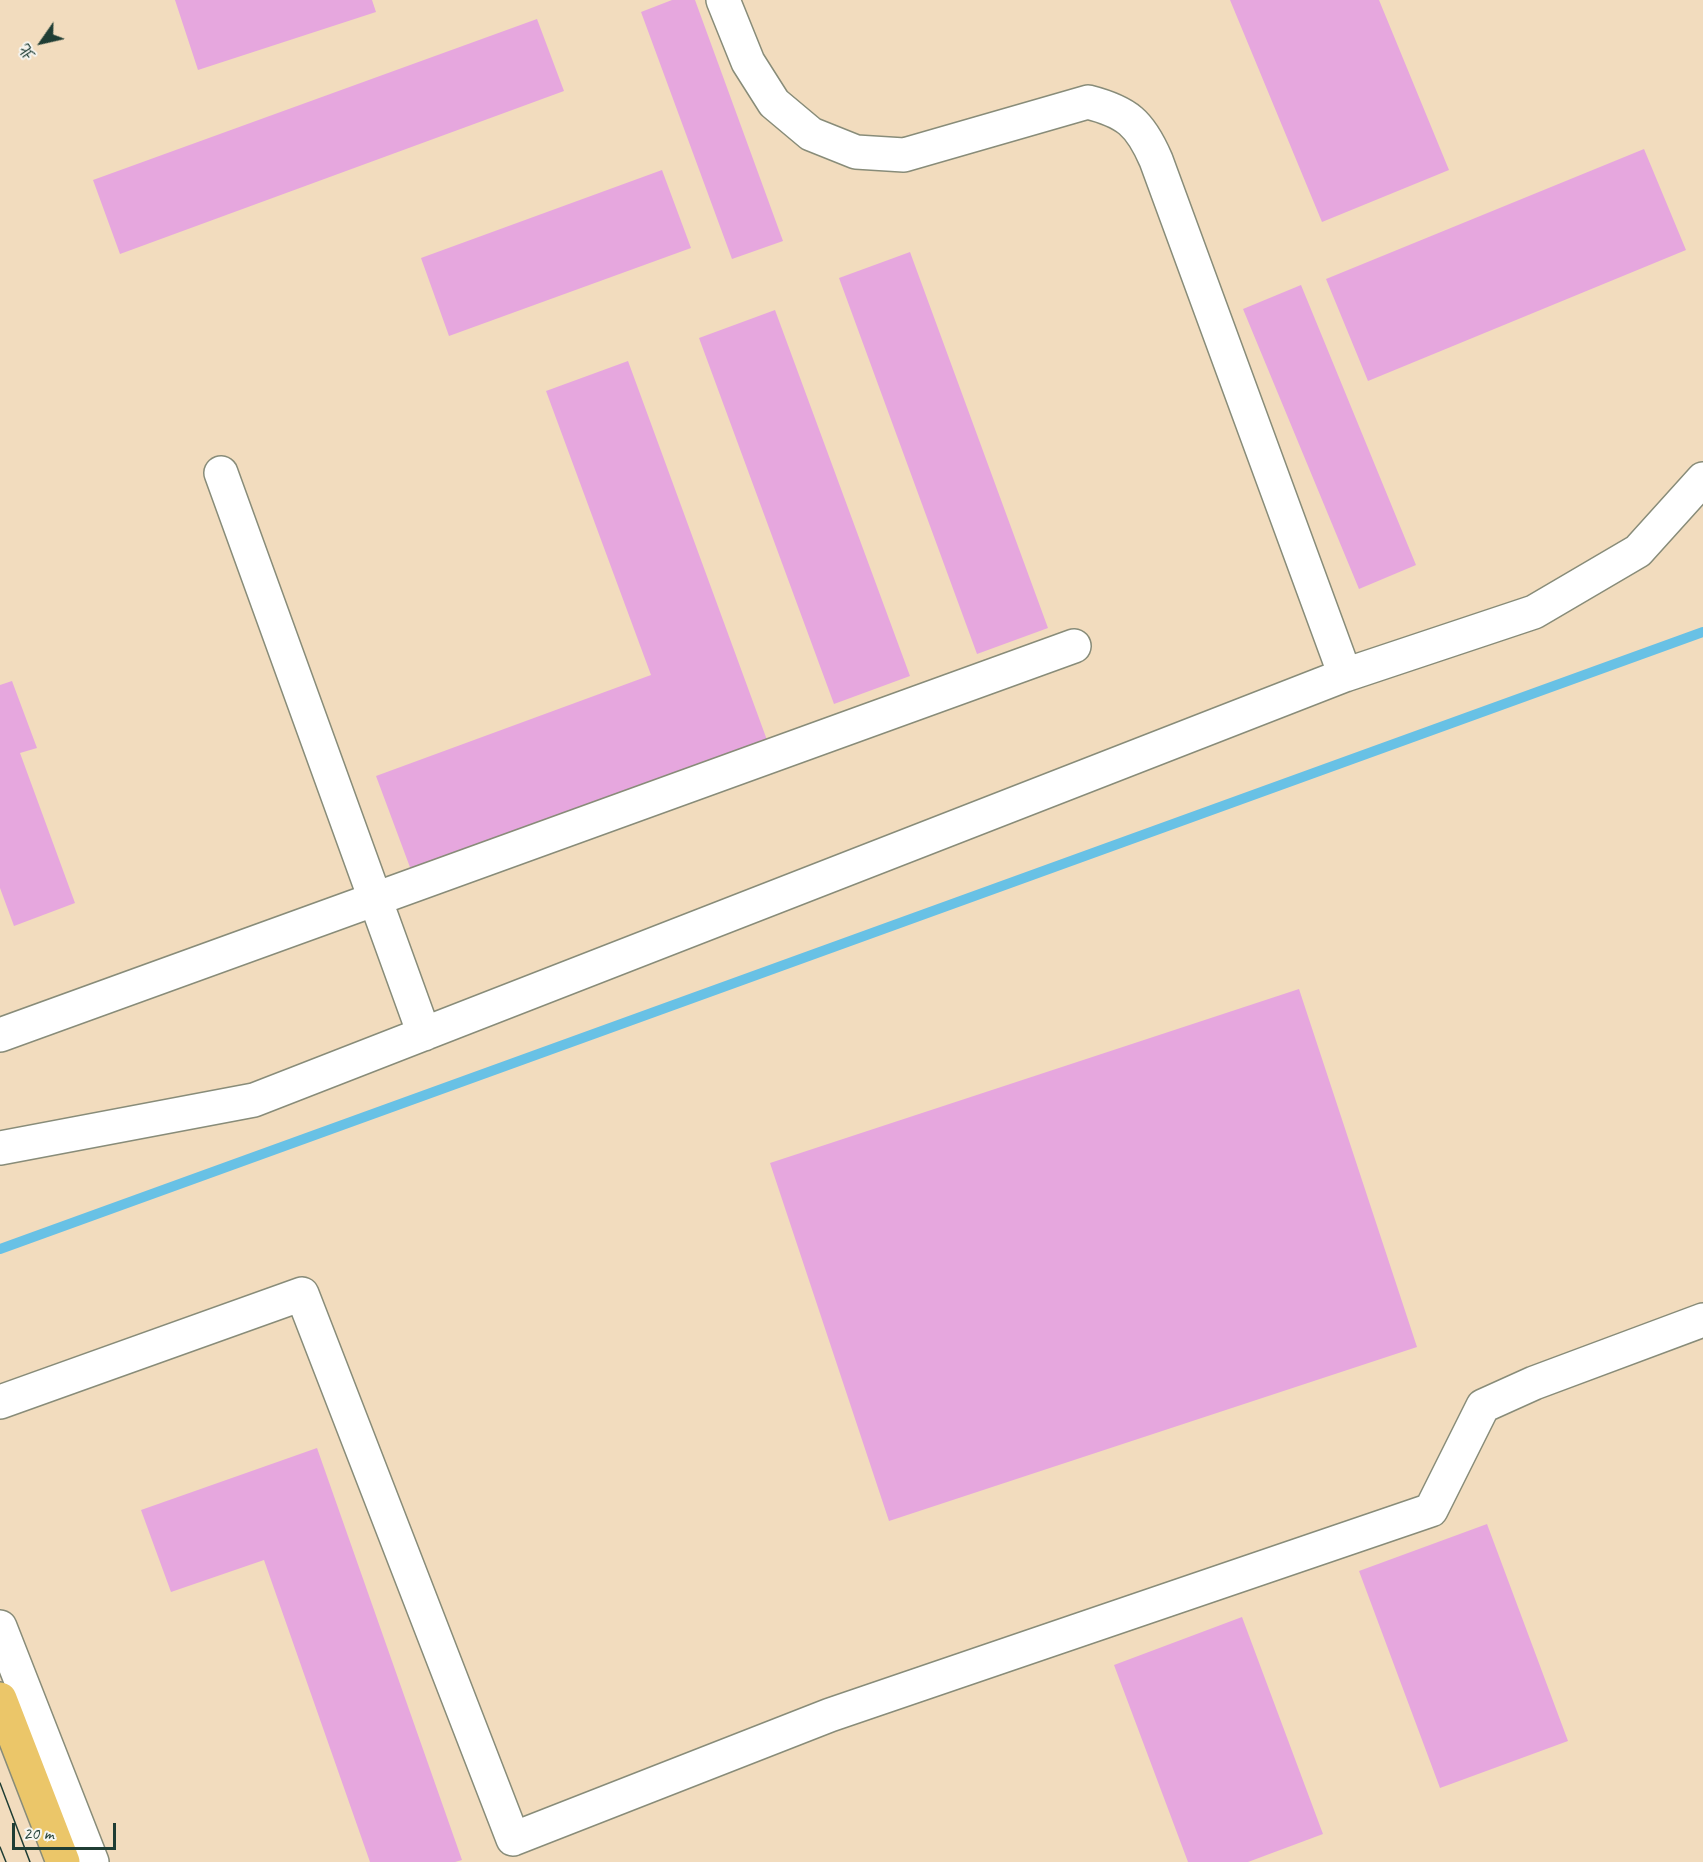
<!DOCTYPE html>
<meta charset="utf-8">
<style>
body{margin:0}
#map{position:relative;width:1703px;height:1862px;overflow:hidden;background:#f2dcbe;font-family:Caveat,"LXGW WenKai TC",sans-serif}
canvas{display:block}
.north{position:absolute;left:12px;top:12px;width:60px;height:60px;-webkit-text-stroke:4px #f6f6f2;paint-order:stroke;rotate:236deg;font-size:16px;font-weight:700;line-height:24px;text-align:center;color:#1f3d34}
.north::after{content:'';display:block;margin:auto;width:21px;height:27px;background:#1f3d34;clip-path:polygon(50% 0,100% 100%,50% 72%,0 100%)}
.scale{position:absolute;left:12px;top:1823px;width:104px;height:27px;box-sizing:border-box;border:3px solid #1f3d34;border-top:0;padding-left:8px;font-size:18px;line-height:21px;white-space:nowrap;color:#1f3d34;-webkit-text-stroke:4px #f6f6f2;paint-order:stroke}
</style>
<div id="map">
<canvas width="1703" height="1862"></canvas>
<div class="north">北</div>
<div class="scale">20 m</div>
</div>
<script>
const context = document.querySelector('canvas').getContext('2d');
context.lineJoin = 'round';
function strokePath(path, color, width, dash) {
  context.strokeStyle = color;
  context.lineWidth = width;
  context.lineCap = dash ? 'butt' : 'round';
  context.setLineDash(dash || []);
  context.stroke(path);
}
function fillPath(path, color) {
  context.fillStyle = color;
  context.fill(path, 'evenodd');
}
const stream = new Path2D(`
 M0,1249L1703,632`);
const building = new Path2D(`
 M175,0H372L376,12L198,70Z
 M672,0H695L783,241L732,259L641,12Z
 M1230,0H1379L1449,170L1322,222Z
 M537,19L564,91L120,254L93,180Z
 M1644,149L1686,250L1368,381L1326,279Z
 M662,170L691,248L449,336L421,258Z
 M910,252L1048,628L977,654L839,278Z
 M1301,285L1416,565L1359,589L1243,309Z
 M775,310L910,676L834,704L699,338Z
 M628,361L767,740L411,870L376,776L651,675L546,391Z
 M12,681L37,748L20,753L75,903L14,926L0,888V685Z
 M1299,989L1417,1347L889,1521L770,1163Z
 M317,1448L462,1860L455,1862H370L264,1560L171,1592L141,1510Z
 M1487,1524L1568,1741L1440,1788L1359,1571Z
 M1242,1617L1323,1834L1248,1862H1188L1114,1665Z`);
const minor = new Path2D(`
 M723,0L748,62L774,103L811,134L856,152L904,155L1088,102C1127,112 1140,123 1156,160L1345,675
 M221,473L424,1034
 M0,1035L1074,646
 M0,1148L254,1100L1345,675L1534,612L1638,551L1703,479
 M0,1402L302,1294L513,1839L830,1715L1431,1510L1483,1406L1534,1383L1703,1320
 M0,1627L92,1862`);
const major = new Path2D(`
 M0,1699L63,1862`);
const tram = new Path2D(`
 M0,1783L30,1862
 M0,1847L6,1862`);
strokePath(stream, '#68c1e5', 10);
fillPath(building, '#e6a7de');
strokePath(minor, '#888c79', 36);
strokePath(major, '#888c79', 36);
strokePath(minor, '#fff', 33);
strokePath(major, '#ebc669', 33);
strokePath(tram, '#1f3d34', 1.5);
</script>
